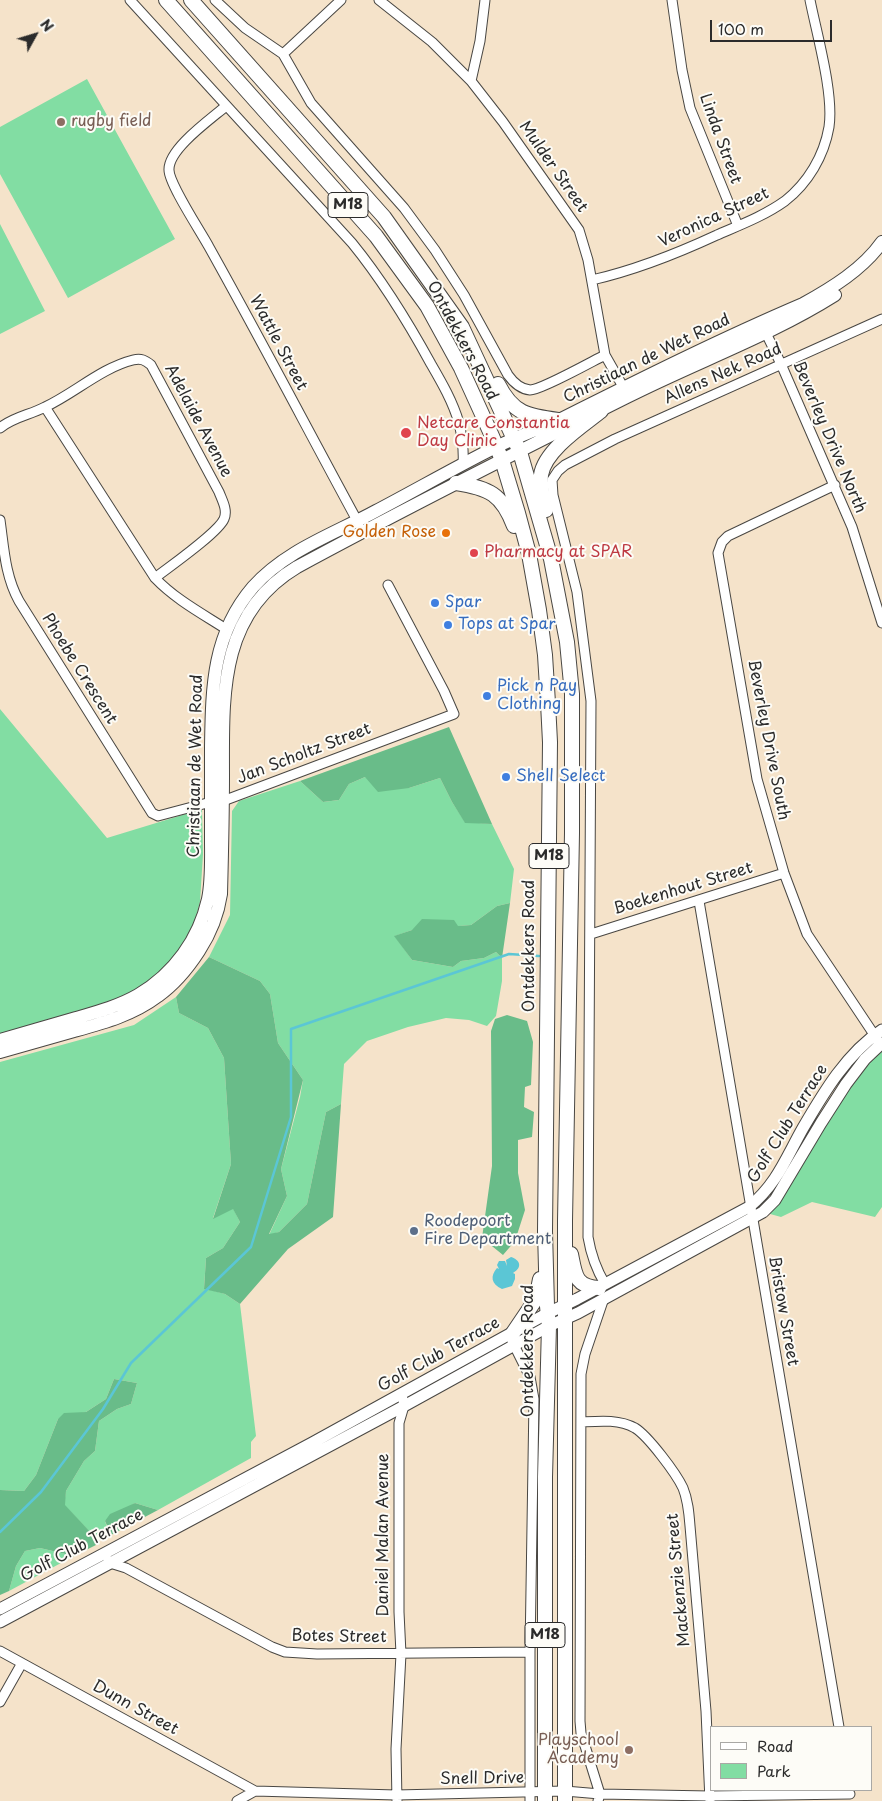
<!DOCTYPE html>
<style>
body{margin:0}
#map{position:relative;width:882px;height:1801px;overflow:hidden;background:#f5e3ca;font-family:"Playpen Sans",sans-serif}
canvas{display:block}
.legend{position:absolute;left:710px;top:1726px;width:162px;height:65px;box-sizing:border-box;background:#fdfcf7;border:1px solid #a9a8a5;margin:0;padding:6px 9px;list-style:none;font-size:15px;color:#2b2b2b}
.legend li{display:flex;align-items:center;gap:10px;height:25px}
.legend b{width:25px;border:1px solid #a9a8a5}
.north{position:absolute;left:10px;top:10px;width:50px;height:50px;-webkit-text-stroke:4px #fdfcf7;paint-order:stroke;rotate:51deg;font-size:14px;font-weight:700;line-height:20px;text-align:center;color:#2b2b2b}
.north::after{content:'';display:block;margin:auto;width:18px;height:22px;background:#2b2b2b;clip-path:polygon(50% 0,100% 100%,50% 72%,0 100%)}
.scale{position:absolute;left:710px;top:20px;width:122px;height:22px;box-sizing:border-box;border:2px solid #2b2b2b;border-top:0;padding-left:6px;font-size:15px;line-height:18px;white-space:nowrap;color:#2b2b2b;-webkit-text-stroke:4px #fdfcf7;paint-order:stroke}
</style>
<div id="map">
<canvas width="882" height="1801"></canvas>
<ul class="legend">
<li><b style="height:6px;background:#fff"></b>Road</li>
<li><b style="height:14px;background:#82dda3"></b>Park</li>
</ul>
<div class="north">N</div>
<div class="scale">100 m</div>
</div>
<script>
const context = document.querySelector('canvas').getContext('2d');
context.lineJoin = 'round';
function fillPath(path, color) {
  context.fillStyle = color;
  context.fill(path, 'evenodd');
}
function strokePath(path, color, width, dash) {
  context.strokeStyle = color;
  context.lineWidth = width;
  context.lineCap = dash ? 'butt' : 'round';
  context.setLineDash(dash || []);
  context.stroke(path);
}
function label(font, color, halo, rows, align = 'center') {
  context.font = font + ' "Playpen Sans",sans-serif';
  context.lineWidth = 4;
  context.setLineDash([]);
  context.textBaseline = 'middle';
  context.strokeStyle = halo;
  context.fillStyle = color;
  for (const [text, x, y, turn = 0] of rows) {
    context.save();
    context.translate(x, y);
    context.rotate((+turn || 0) * Math.PI / 180);
    context.textAlign = isNaN(turn) ? turn : align;
    if (halo) context.strokeText(text, 0, 0);
    context.fillText(text, 0, 0);
    context.restore();
  }
}
const green = new Path2D(`
 M87,79L175,239L68,298L0,174V127Z
 M0,224L45,311L0,334Z
 M0,709L107,838L202,809L203,854L200,902L192,932L177,958L149,984L98,1010L0,1036Z
 M365,777L409,788L440,778L452,802L465,822L492,824L514,869L510,903L497,906L471,925L412,930L395,936L412,960L453,967L461,961L484,958L496,952L502,958V981L496,1016L487,1026L469,1020L446,1018L408,1027L367,1041L344,1064L341,1104L326,1112L307,1204L279,1232L269,1235L287,1196L281,1169L300,1097L303,1080L278,1043L270,994L260,981L209,957L230,915L232,811L239,801L300,781L323,802L339,800L349,784Z
 M176,997L179,1013L208,1028L224,1058L231,1164L213,1218L233,1208L240,1222L223,1248L206,1258L204,1288L225,1294L240,1304L256,1436L251,1442V1458L158,1510L135,1503L105,1521L109,1533L95,1537L64,1505L66,1491L84,1461L95,1451L99,1421L117,1409L131,1404L137,1383L114,1379L106,1399L86,1412L58,1419L36,1475L24,1491L0,1490V1062L134,1025Z
 M882,1043V1207L875,1217L812,1202L781,1217L763,1212L821,1123Z
 M40,1548L74,1556L9,1591L16,1566L25,1551Z`);
const forest = new Path2D(`
 M449,727L492,824L465,823L452,802L440,778L409,788L378,792L365,777L349,784L339,800L323,802L300,781Z
 M510,903L502,958L496,952L484,958L461,961L453,967L412,960L394,936L412,930L422,919L454,920L458,926L471,925L497,906Z
 M209,957L260,981L270,994L278,1043L303,1080L281,1169L287,1196L269,1234L279,1232L307,1204L326,1112L341,1104L333,1217L288,1249L240,1304L225,1294L204,1289L206,1258L223,1248L240,1222L233,1209L213,1219L231,1164L224,1058L208,1028L179,1013L176,997Z
 M507,1015L527,1021L533,1042L531,1085L525,1087L524,1107L534,1112L532,1137L518,1140V1173L525,1210L515,1241L503,1255L482,1238L492,1166L491,1031L495,1019Z
 M114,1379L137,1383L131,1404L117,1409L99,1421L95,1451L84,1461L66,1491L65,1505L95,1537L96,1545L74,1556L40,1548L25,1551L16,1566L9,1591L0,1595V1490L24,1491L36,1475L58,1419L64,1413L86,1412L106,1399Z
 M135,1503L158,1510L111,1535L105,1521L110,1514Z`);
const water = new Path2D(`
 M511,1257C520,1260 523,1267 513,1273L515,1274V1279L512,1286L502,1289C491,1284 490,1276 497,1268L499,1269L497,1265L499,1261H505L507,1266L506,1260Z`);
const stream = new Path2D(`
 M0,1532L41,1492L103,1409L131,1363L251,1247L291,1117V1029L509,954L539,956`);
const minor = new Path2D(`
 M130,0L352,243C383,281 408,322 431,364C442,383 453,402 459,423C462,436 464,450 463,464
 M215,0L245,28L283,54L311,103L404,208L435,250L464,295L508,375C513,382 520,389 530,390C541,390 591,362 605,355
 M379,0L432,42L471,81L503,122L579,230L588,260L605,355L626,392
 M672,0L682,70L690,108L738,226
 M283,54L341,0
 M471,81L480,41L485,0
 M226,106C211,119 168,149 169,170C169,184 201,232 209,247C260,338 309,432 359,524
 M592,280C636,270 676,254 717,235C740,225 764,216 785,201C808,183 824,156 829,127C834,94 817,35 810,0
 M764,329L781,364L852,527L882,623
 M45,407L155,578C175,599 201,613 226,629
 M0,428C13,417 30,415 45,407C75,393 101,368 133,360C141,358 145,360 151,365L219,492C222,500 228,510 224,519C218,533 169,567 155,578
 M835,485L728,536L722,542L718,553L757,779L784,873L807,934L877,1039
 M0,520C4,548 5,576 19,601L152,813L158,816L211,802L223,801L454,714L444,691L388,585
 M699,901L839,1727
 M591,934L784,873
 M605,1284C596,1269 591,1255 588,1237L591,701L577,592L553,495L552,480L558,471L565,465L615,439L882,319
 M512,1341L530,1377L534,1399L530,1652V1801
 M582,1422C599,1421 619,1419 635,1428C648,1436 676,1473 683,1488C688,1500 689,1513 690,1526L706,1711L710,1801
 M108,1560L110,1563L126,1568L272,1647L285,1652L317,1654L530,1652
 M0,1651L255,1791
 M0,1702L22,1663
 M237,1801L255,1791L396,1795L565,1791L600,1794L710,1796L850,1794
 M397,1801L396,1749L401,1654L399,1612V1423L404,1406L402,1394
 M598,1801L600,1794L581,1733L580,1721L581,1374L585,1354L604,1298`);
const tertiary = new Path2D(`
 M0,1609L312,1443L548,1313L577,1299L749,1207C777,1184 786,1158 803,1128C824,1092 847,1053 882,1030
 M0,1622L404,1406L549,1326L578,1313L763,1212L775,1200L821,1123L846,1084L865,1059L882,1043`);
const secondary = new Path2D(`
 M0,1040C25,1033 51,1025 76,1018C97,1012 119,1006 138,995C174,974 199,939 208,899C212,880 211,858 211,839C211,808 211,778 211,747C212,688 212,635 253,587C286,550 334,534 376,511C416,490 454,468 494,448C516,437 539,429 561,419C641,379 721,339 803,304C832,288 863,269 882,242
 M0,1052C25,1045 49,1038 74,1031C103,1023 133,1015 158,996C175,984 188,968 199,951C210,934 218,914 221,894C222,855 223,816 223,777C223,696 218,614 297,567C406,508 517,452 627,397C696,362 770,336 835,295`);
const primary = new Path2D(`
 M166,0L376,236L427,306L461,368L492,436L502,460L518,513L529,554L539,610L545,655L548,703L550,742L545,1231L547,1306L549,1326L545,1477V1801
 M191,0L384,217L462,327L520,452L551,559L567,642L572,694V833L565,1221V1801
 M498,384C513,414 528,416 558,420
 M456,483C489,488 502,494 514,526
 M546,510C543,499 540,486 541,475C545,450 582,426 601,411
 M571,1254C575,1274 575,1287 599,1288
 M513,1333L536,1299L540,1279`);
const markers = [
 [61,122,5,"#8d6e63"],
 [406,433,6,"#e0444e"],
 [446,533,5,"#e8710a"],
 [474,553,5,"#e0444e"],
 [435,603,5,"#3f7fe0"],
 [448,625,5,"#3f7fe0"],
 [487,696,5,"#3f7fe0"],
 [506,777,5,"#3f7fe0"],
 [414,1231,5,"#5c6f8a"],
 [629,1750,5,"#8d6e63"]
];
const shields = [
 [348,205,40],
 [549,856,40],
 [545,1635,40]
];
const shieldNames = [
 ["M18",348,205],
 ["M18",549,856],
 ["M18",545,1635]
];
const educationNames = [
 ["rugby field",71,122],
 ["Playschool",619,1741,"right"],
 ["Academy",619,1759,"right"]
];
const streetNames = [
 ["Linda Street",720,139,70],
 ["Mulder Street",553,167,55],
 ["Veronica Street",714,218,-25],
 ["Ontdekkers Road",462,341,62],
 ["Wattle Street",278,343,62],
 ["Christiaan de Wet Road",647,359,-26],
 ["Allens Nek Road",723,374,-24],
 ["Adelaide Avenue",198,421,62],
 ["Beverley Drive North",829,437,67],
 ["Phoebe Crescent",79,669,58],
 ["Beverley Drive South",768,740,79],
 ["Jan Scholtz Street",304,754,-21],
 ["Christiaan de Wet Road",196,766,-89],
 ["Boekenhout Street",683,889,-17],
 ["Ontdekkers Road",530,946,-90],
 ["Golf Club Terrace",788,1124,-58],
 ["Bristow Street",783,1311,80],
 ["Ontdekkers Road",529,1351,-90],
 ["Golf Club Terrace",439,1355,-29],
 ["Daniel Malan Avenue",384,1535,-90],
 ["Golf Club Terrace",82,1546,-28],
 ["Mackenzie Street",679,1580,-95],
 ["Botes Street",339,1637,1],
 ["Dunn Street",135,1708,29],
 ["Snell Drive",482,1779,-1]
];
const healthNames = [
 ["Netcare Constantia",417,424],
 ["Day Clinic",417,442],
 ["Pharmacy at SPAR",484,553]
];
const foodNames = [
 ["Golden Rose",436,533]
];
const shopNames = [
 ["Spar",445,603],
 ["Tops at Spar",458,625],
 ["Pick n Pay",497,687],
 ["Clothing",497,705],
 ["Shell Select",516,777]
];
const serviceNames = [
 ["Roodepoort",424,1222],
 ["Fire Department",424,1240]
];
fillPath(green, '#82dda3');
fillPath(forest, '#69bc89');
fillPath(water, '#5bc6d5');
strokePath(stream, '#5bc6d5', 2.5);
strokePath(minor, '#494743', 11);
strokePath(tertiary, '#494743', 13);
strokePath(secondary, '#494743', 14);
strokePath(primary, '#494743', 16);
strokePath(minor, '#fff', 9);
strokePath(tertiary, '#fff', 11);
strokePath(secondary, '#fff', 12);
strokePath(primary, '#fff', 14);
for (const [x, y, r, color] of markers) {
  const dot = new Path2D();
  dot.arc(x, y, r, 0, 2 * Math.PI);
  context.fillStyle = color;
  context.fill(dot);
  strokePath(dot, '#fdfcf7', 2);
}
for (const [x, y, w] of shields) {
  const box = new Path2D();
  box.roundRect(x - w / 2, y - 12.5, w, 25, 4);
  context.fillStyle = '#fdfcf7';
  context.fill(box);
  strokePath(box, '#2b2b2b', 1);
}
label('bold 15px', '#2b2b2b', null, shieldNames);
label('16px', '#785e54', '#fdfcf7', educationNames, 'left');
label('16px', '#2b2b2b', '#fdfcf7', streetNames);
label('16px', '#be3a42', '#fdfcf7', healthNames, 'left');
label('16px', '#c56008', '#fdfcf7', foodNames, 'right');
label('16px', '#366cbe', '#fdfcf7', shopNames, 'left');
label('16px', '#4e5e75', '#fdfcf7', serviceNames, 'left');
</script>
